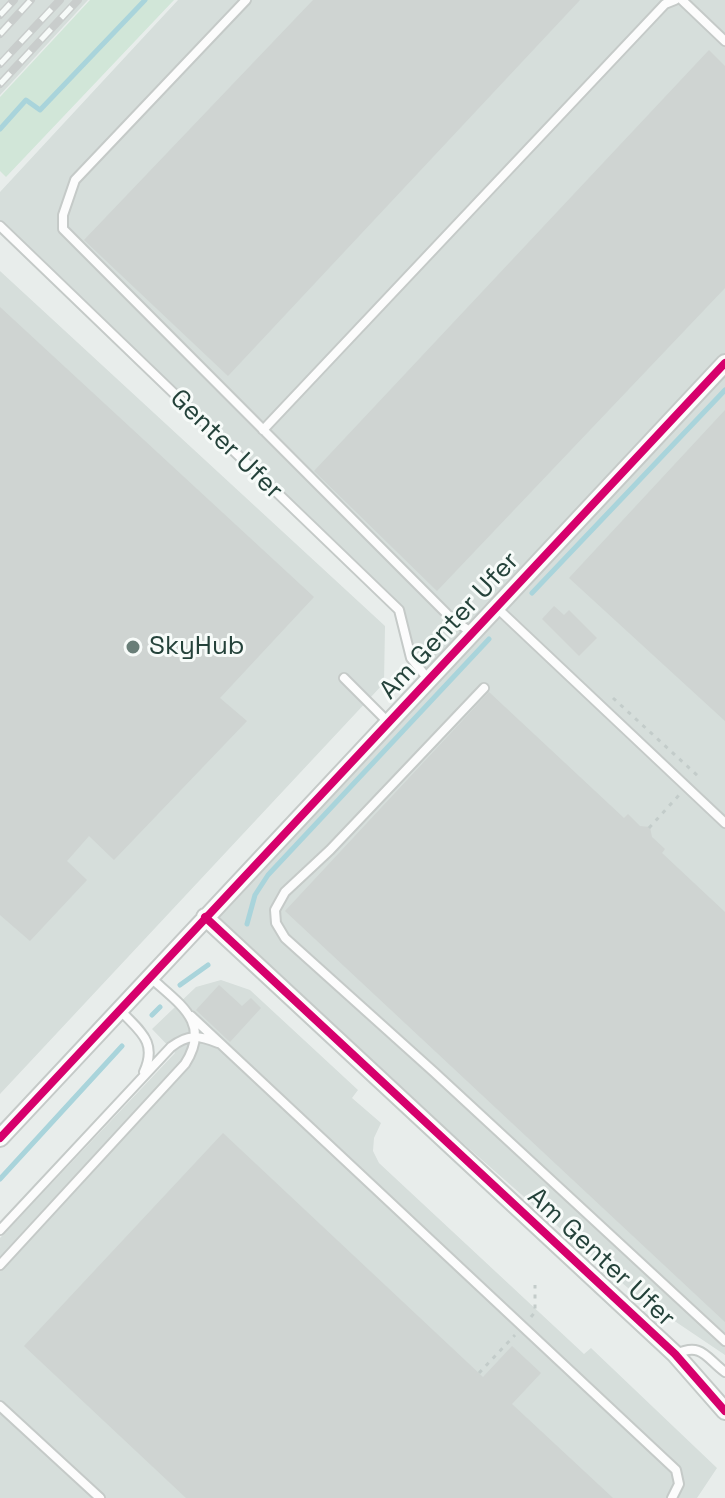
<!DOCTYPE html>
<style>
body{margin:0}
canvas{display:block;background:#e8edeb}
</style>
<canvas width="725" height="1498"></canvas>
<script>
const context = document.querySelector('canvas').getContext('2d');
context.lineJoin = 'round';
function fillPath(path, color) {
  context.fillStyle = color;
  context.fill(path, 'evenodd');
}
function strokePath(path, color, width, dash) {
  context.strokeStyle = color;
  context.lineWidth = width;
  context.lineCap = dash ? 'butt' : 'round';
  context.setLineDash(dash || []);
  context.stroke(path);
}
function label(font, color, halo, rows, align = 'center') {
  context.font = font + ' "Space Grotesk",sans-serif';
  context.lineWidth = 6;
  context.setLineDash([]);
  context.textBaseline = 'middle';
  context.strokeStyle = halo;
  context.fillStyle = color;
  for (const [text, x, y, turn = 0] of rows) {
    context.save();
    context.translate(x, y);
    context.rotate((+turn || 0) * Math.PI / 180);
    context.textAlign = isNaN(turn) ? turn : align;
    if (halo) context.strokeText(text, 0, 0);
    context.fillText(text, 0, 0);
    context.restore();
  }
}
const built = new Path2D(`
 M0,0H88L0,95Z
 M178,0H725V1355L636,1295L205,917L428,679L414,659L397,608L0,220V192Z
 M0,271L385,626L384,683L0,1094Z
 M221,980L250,990L358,1090L352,1098L381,1123L374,1138L373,1151L379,1163L584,1354L591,1348L717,1468L697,1498H0V1238L175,1053L152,1029L196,987Z`);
const green = new Path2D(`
 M90,0H174L6,177L0,171V97Z`);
const stream = new Path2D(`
 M0,129L26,100L40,110L145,0
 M532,593L725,390
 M247,924L255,895L268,875L489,639
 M180,985L208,965
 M152,1015L160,1007
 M0,1179L122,1046`);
const building = new Path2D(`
 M313,0H580L228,376L84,240Z
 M709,50L725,66V288L437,591L314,471Z
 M0,307L314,597L220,698L247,721L114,860L89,836L67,861L87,880L30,941L0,915Z
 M725,410V721L569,578Z
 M554,606L564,615L569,610L597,638L579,656L542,619Z
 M489,692L624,818L628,814L640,826L650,827L652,837L665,849L662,853L725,912V1322L285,911Z
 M219,985L242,1006L251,998L261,1008L230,1042L196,1010Z
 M223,1133L483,1377L512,1346L541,1373L512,1404L613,1498H186L24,1346Z`);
const path = new Path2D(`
 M613,698L698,776L696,777
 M649,828L680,794
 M531,1317L535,1312V1285
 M479,1373L515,1335`);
const lane = new Path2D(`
 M246,0L75,180L63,215V229L452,619L471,632
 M682,0L725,41
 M0,226L399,610L411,658L428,679
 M263,430L665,4L675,0
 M496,607L725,823
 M344,678L388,722
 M484,688L330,850L285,892L275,910L276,923L285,938L434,1072L725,1341
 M120,1010C139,1031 158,1041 144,1072
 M191,1016L676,1470L679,1484L672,1498
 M0,1230L171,1047C188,1034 198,1035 218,1043
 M0,1265L185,1064C212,1022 179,1004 150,977
 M676,1354C702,1342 706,1358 725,1372
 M0,1406L100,1498`);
const street = new Path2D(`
 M205,917L675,1354L725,1411
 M0,1138L725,363`);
const rail = new Path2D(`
 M0,15L14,0
 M0,34L31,0
 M0,64L60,0
 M0,84L78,0`);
const cycleway = new Path2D(`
 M205,917L675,1354L725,1411
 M0,1138L725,363`);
const markers = [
 [133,647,8,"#697e78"]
];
const streetNames = [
 ["Genter Ufer",226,445,44],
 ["Am Genter Ufer",450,626,-47],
 ["Am Genter Ufer",601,1258,43]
];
const poiNames = [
 ["SkyHub",149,647]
];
fillPath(built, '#d6dedb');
fillPath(green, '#d1e6d8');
strokePath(stream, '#a9d4db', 5);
fillPath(building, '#cfd4d2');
strokePath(lane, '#c5cac8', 12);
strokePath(street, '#c5cac8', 20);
strokePath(path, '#c3ccca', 3, [4, 6]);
strokePath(lane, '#fcfcfc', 8);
strokePath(street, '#fcfcfc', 16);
strokePath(rail, '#c9cdcc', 8);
strokePath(rail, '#f7fbf9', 5, [15]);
strokePath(cycleway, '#d6006c', 8);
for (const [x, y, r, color] of markers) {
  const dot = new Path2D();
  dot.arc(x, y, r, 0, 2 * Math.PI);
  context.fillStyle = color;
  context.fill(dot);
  strokePath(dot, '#f7fbf9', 3);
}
label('26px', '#24423a', '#f7fbf9', streetNames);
label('26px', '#24423a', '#f7fbf9', poiNames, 'left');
</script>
